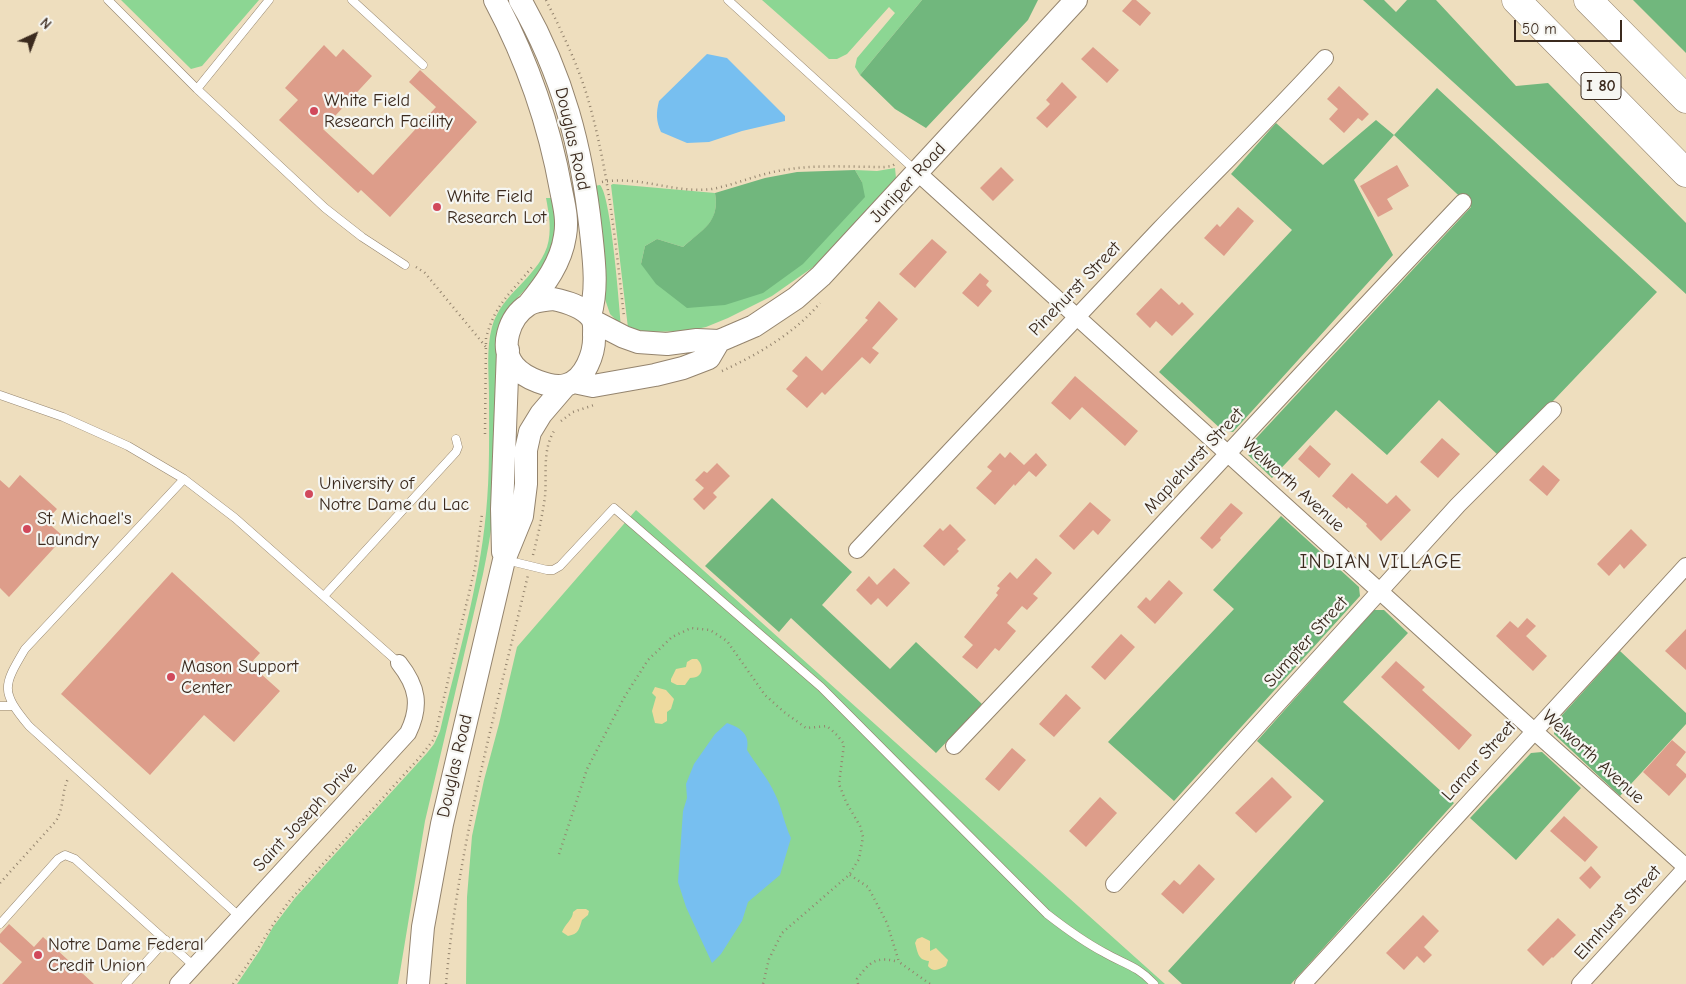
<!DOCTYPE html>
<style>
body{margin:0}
#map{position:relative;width:1686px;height:984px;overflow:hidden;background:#eedebe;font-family:"Comic Neue",sans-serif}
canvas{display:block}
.north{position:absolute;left:10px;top:10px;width:50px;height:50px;-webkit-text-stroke:4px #f6f6f2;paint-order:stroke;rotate:43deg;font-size:14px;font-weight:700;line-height:20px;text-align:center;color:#3b2a1e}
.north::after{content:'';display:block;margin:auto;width:18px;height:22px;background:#3b2a1e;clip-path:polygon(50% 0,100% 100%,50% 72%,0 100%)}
.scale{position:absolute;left:1514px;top:20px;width:108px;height:22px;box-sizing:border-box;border:2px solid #3b2a1e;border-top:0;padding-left:6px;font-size:15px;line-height:18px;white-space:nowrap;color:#3b2a1e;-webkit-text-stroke:4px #f6f6f2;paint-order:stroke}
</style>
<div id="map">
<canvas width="1686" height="984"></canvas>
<div class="north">N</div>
<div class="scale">50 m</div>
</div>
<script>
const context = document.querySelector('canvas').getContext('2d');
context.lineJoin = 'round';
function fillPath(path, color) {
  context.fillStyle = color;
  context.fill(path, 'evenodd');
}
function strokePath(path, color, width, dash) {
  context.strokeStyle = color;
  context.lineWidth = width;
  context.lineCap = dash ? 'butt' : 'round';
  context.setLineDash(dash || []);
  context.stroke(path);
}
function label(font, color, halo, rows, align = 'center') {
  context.font = font + ' "Comic Neue",sans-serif';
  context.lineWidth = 4.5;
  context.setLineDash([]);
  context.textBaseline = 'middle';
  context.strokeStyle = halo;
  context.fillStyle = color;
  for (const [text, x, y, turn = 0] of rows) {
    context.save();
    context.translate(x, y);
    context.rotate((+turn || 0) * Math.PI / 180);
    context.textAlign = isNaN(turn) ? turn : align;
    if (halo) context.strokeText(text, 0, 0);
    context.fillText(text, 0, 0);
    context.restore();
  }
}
const green = new Path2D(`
 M121,0H259L202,66L191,69Z
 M762,0H922L860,75L855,67L857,58L895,13L889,7L847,54L837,59H829Z
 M895,168L896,178L819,263L772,296L728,318L706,327L687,331L647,332L628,328L611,185L613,184L715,193C720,223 703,229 683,247L657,239L645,246L641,264L862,182L855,170L877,171Z
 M600,185C611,196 619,303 621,325L610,314L605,299L594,186Z
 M546,198H553C555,210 557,232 554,244C553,251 538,276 533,281C516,301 500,310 496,338C496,396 499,456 493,514C491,534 487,554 483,574L425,821L398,984H237L260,950L273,927L295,898L427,753L434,744L440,731C457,660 479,587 486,513C490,474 489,434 489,395C489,373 486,349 492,327C501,294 536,279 547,247C552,231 549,214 546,198Z
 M636,510L1165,984H466L467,897L472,836L484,780L499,724L517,647Z`);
const forest = new Path2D(`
 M922,0H1038L1028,20L926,128L895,109L860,75Z
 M1363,0H1384L1396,12L1407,0H1436L1516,86L1548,83L1686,223V294Z
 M1633,0H1686V53Z
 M1437,88L1657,292L1553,401L1498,455L1439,400L1387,455L1336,410L1272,478L1248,455V447L1471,207L1394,135L1354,180L1393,255L1233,432L1222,430L1159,372L1292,230L1231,174L1276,123L1323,165L1376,120L1394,135Z
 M855,170L862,182L865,197L803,264L763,293L725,305L687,308L656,284L641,264L645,246L657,239L683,247C703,229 720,222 715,193L765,178L797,172Z
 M772,498L852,572L822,605L890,669L916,642L982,704L936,753L791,618L779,632L705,566Z
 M1281,516L1359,587L1360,596L1174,801L1108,742L1234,609L1213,590Z
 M1374,610H1384L1408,633L1343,702L1454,803L1291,984H1182L1168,971L1324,801L1257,741Z
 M1620,651L1686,713V724L1620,796L1554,734V724Z
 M1542,752L1581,788L1516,860L1470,818L1531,753Z`);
const sand = new Path2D(`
 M692,659H697C705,667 703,678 690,678L685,685H677L671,682V679L676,669L686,667L687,662Z
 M655,687L666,690L674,699L671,709L667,712V721L662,724L655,723L652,711L656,697L652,693Z
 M577,909H586L589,911L588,915L582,920C579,929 579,934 568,936L562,932C565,924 573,919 573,912Z
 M922,937L930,941V951L936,948L948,960L946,966C940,969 933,973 928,966L929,961C918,960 918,953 915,943L917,939Z`);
const water = new Path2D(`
 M707,54L727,58L785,116V121L742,131L709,142L687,143L661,132C656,121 656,113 659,101Z
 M727,723C741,728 750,734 747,750C756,765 768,778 775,794C782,808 784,823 791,838L780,875L748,902L742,921L721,954L712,963L686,907L678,882L683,811L687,798L686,784L694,764L715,734Z`);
const building = new Path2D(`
 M1132,0H1136L1151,13L1140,26L1122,11Z
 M324,45L336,57L343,49L372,76L323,129L373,175L436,107L409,82L420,70L477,122L390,217L361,190L358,193L279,120L298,100L285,88Z
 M1093,47L1119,70L1107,83L1081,59Z
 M1062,82L1077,97L1047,128L1036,118L1050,104L1046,100Z
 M1339,86L1369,114L1362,121L1358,118L1344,133L1329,119L1338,109L1327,99Z
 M1397,165L1409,186L1387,199L1393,209L1378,217L1360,186Z
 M1001,167L1014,180L993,201L980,188Z
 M1238,207L1254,221L1224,256L1204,238L1217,224L1220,227Z
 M932,239L947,252L915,288L899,274Z
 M980,273L989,281L986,285L992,291L978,307L962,293Z
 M1161,288L1179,305L1182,302L1194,314L1172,336L1156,321L1150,328L1136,314Z
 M879,301L898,319L872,348L879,353L870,364L862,357L825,395L822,392L807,408L786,389L798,376L792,371L806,356L822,371L868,320L865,318Z
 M1075,376L1138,431L1125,446L1082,407L1070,420L1051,403Z
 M1442,438L1460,454L1438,478L1420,462Z
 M1310,445L1331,464L1319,478L1298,459Z
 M1010,452L1024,465L1036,453L1047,465L1036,477L1029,471L1015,486L1014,484L995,505L976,488L992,471L987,467L1000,453L1005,458Z
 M717,463L730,476L713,493L717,497L704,510L693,499L704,488L695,480L704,471L707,473Z
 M1543,465L1560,480L1547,496L1529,480Z
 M1352,473L1387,504L1396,495L1411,510L1381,541L1366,526L1367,524L1348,507L1347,509L1332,496Z
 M20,475L57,509L46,521L64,537L9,597L0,588V480L9,488Z
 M1090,502L1111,520L1098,535L1093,530L1074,550L1059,536Z
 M1231,503L1243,513L1220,538L1221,540L1212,549L1200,538Z
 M950,524L966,540L957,549L959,551L944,566L923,546L940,528L943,531Z
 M1631,529L1647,545L1624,569L1620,564L1609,576L1597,564Z
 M1036,558L1052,573L1033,594L1038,598L1027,610L1022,606L1007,623L1016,631L999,651L995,648L977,669L962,657L973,645L964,637L998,595L996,593L1000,588L997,586L1010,572L1017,579Z
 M894,568L910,583L887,607L878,598L871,605L856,590L869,576L877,585Z
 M172,572L260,653L250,664L280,691L234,742L204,715L150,775L61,694Z
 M1169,580L1183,593L1155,624L1137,607L1146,597L1150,601Z
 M1527,618L1536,626L1526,636L1547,656L1533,671L1496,636L1510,621L1518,628Z
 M1686,629V670L1665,651Z
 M1121,634L1135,647L1105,680L1091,667Z
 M1396,661L1425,687L1422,690L1472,735L1459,750L1381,677Z
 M1066,694L1081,708L1054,737L1039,724Z
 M1672,740L1686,752L1676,765L1686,774V777L1669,796L1643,772Z
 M1012,748L1026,760L999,791L985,779Z
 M1272,777L1292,797L1256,833L1235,813Z
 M1100,797L1117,813L1086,847L1069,831Z
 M1564,816L1598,847L1585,862L1550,831Z
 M1199,864L1215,879L1183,914L1161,894L1174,880L1180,885Z
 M1591,866L1601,877L1590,889L1579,878Z
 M1423,915L1439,931L1424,947L1432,955L1424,963L1417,956L1404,970L1386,953Z
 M1558,918L1576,935L1553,958L1552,957L1543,966L1527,950Z
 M9,924L34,947L43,937L94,984H2L22,962L0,942V934Z`);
const path = new Path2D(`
 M546,0C563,34 580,69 590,106C609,175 616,246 624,317
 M602,182C639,175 675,194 712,189C734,185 756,175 778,171C813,164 849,167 884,167L892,166L895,164
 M545,210L546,222
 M416,267L425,273L486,347
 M722,371C757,355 795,333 820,303
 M561,421L573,412L594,405
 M485,434L486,338C495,304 511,293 532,267
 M533,555C538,536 542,517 545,497C547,475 542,451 554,431
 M559,854L587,769L625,696L648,660L672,637L691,628L710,630L727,641L765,695L784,712L806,728L827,726L837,735L844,744L839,784L846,802L860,826L863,837L859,859L849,875L782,933L769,959L763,984
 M850,875L868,887L887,923L899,962L930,984
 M0,883L56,821C65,805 61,791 69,777
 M233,984C255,957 270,926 291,899L420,757L434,739L475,568L482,514
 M446,984C458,845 496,710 528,575
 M858,984L857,979C870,961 877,956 899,962`);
const lane = new Path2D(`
 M108,0L197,89L325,208L362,237L405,265
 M352,0L423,65
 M728,0L915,170
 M197,89L269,0
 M0,395L63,417L128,446L184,479L235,518L399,663
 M184,479L25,649C3,686 0,691 29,726L240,917
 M506,560L547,570H553L560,566L614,508L821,687L1047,914C1065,928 1084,942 1105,953C1124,964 1138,966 1154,984
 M324,596L456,452L458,447L456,439
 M0,706H13
 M0,924L58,859L65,855L75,859L194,966
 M126,984L166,940`);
const street = new Path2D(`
 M918,173L1534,731L1686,867
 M857,550C958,443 1058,336 1160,229C1215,172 1272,116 1325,58
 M954,746C1126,566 1292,382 1463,202
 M1114,884L1458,505L1553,410
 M178,984L408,733C421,706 418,687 399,663
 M1303,984L1686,566
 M1580,984L1686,868`);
const secondary = new Path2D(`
 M495,0C527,60 549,123 561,190C564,205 568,220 565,236C561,263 545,284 528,305
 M520,0C563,74 582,149 591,232C594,260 598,289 590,316
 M553,299C567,302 582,306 591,317C595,322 594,329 594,335C595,353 585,380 566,385C551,389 524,378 514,366C499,348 509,317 528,305C535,300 545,300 553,299Z
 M593,321L624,337L638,342L667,344L697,340L719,341L754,326L796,298L821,276L1076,0
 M574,382L593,386L655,375L683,368L709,358L719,341
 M503,552L502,509L508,350
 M418,984L423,927L442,824L504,560L522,516L526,484V450L530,432L541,414L565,386`);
const highway = new Path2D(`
 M1516,0L1686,173
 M1588,0L1686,99`);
const markers = [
 [314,111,5,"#d1495b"],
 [437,207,5,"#d1495b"],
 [309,494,5,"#d1495b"],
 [27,529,5,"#d1495b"],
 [171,677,5,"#d1495b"],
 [38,955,5,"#d1495b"]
];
const shields = [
 [1601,86,40]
];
const shieldNames = [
 ["I 80",1601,86]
];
const poiNames = [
 ["White Field",324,101],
 ["Research Facility",324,122],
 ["White Field",447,197],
 ["Research Lot",447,218],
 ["University of",319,484],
 ["Notre Dame du Lac",319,505],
 ["St. Michael's",37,519],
 ["Laundry",37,540],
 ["Mason Support",181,667],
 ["Center",181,688],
 ["Notre Dame Federal",48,945],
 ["Credit Union",48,966]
];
const streetNames = [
 ["Douglas Road",572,139,77],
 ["Juniper Road",908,183,-47],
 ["Pinehurst Street",1075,289,-46],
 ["Maplehurst Street",1194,461,-47],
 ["Welworth Avenue",1293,485,42],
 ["Sumpter Street",1306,642,-48],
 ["Welworth Avenue",1593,757,42],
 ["Lamar Street",1479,761,-48],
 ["Douglas Road",455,766,-77],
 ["Saint Joseph Drive",305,817,-47],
 ["Elmhurst Street",1618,913,-48]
];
const quarterNames = [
 ["INDIAN VILLAGE",1381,562]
];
fillPath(green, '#8cd693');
fillPath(forest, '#71b77d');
fillPath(sand, '#eeda9e');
fillPath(water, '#77bff0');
fillPath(building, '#dd9d8a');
strokePath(lane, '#94846e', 9);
strokePath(street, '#94846e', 18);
strokePath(secondary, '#94846e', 24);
strokePath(highway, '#94846e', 29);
strokePath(path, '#94846e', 2.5, [1, 4]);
strokePath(lane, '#fff', 8);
strokePath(street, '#fff', 16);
strokePath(secondary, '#fff', 22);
strokePath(highway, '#fff', 28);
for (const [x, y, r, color] of markers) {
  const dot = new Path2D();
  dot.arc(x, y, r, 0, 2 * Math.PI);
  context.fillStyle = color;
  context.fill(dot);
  strokePath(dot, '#f6f6f2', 2);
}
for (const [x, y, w] of shields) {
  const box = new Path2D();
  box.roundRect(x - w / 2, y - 13.5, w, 27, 4);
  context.fillStyle = '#f6f6f2';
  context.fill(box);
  strokePath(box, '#3b2a1e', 1);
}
label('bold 16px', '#3b2a1e', null, shieldNames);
label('18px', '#3b2a1e', '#f6f6f2', poiNames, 'left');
label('18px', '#3b2a1e', '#f6f6f2', streetNames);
context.letterSpacing = '1px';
label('20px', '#3b2a1e', '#f6f6f2', quarterNames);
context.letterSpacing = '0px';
</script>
